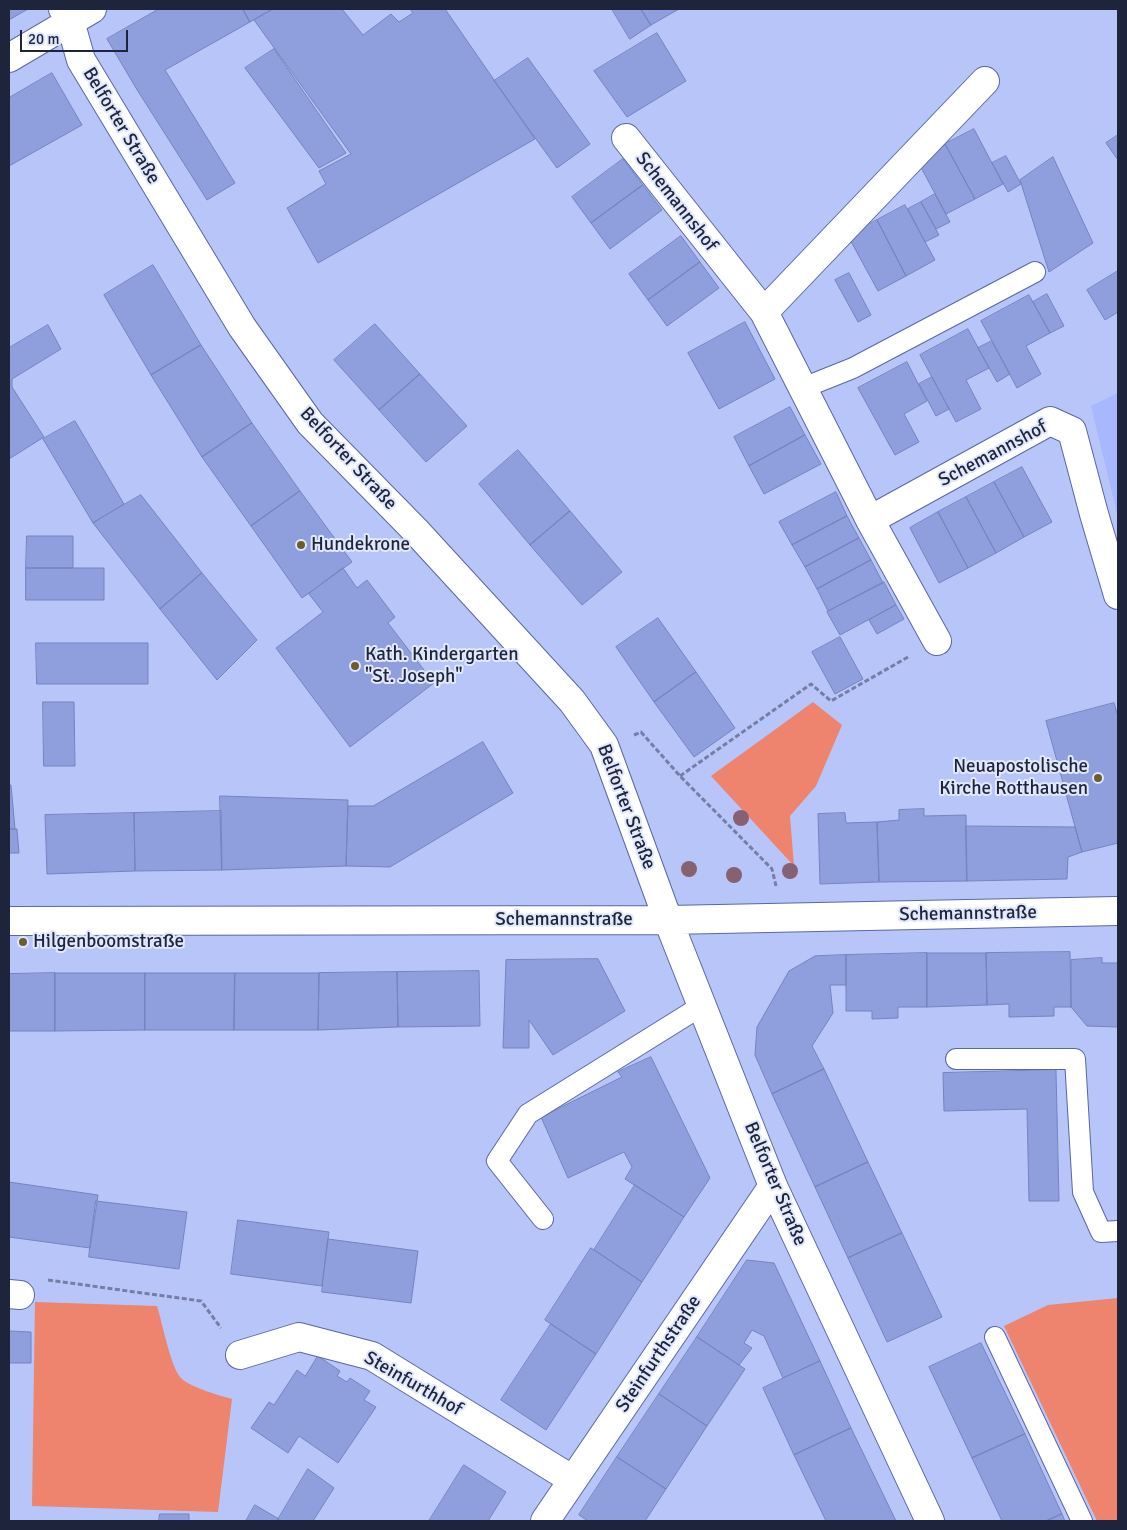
<!DOCTYPE html>
<meta charset="utf-8">
<style>
body{margin:0}
#map{position:relative;width:1127px;height:1530px;overflow:hidden;background:#b8c5f9;font-family:Signika,sans-serif}
canvas{display:block}
.frame{position:absolute;inset:0;border:10px solid #1f243d;pointer-events:none}
.scale{position:absolute;left:20px;top:30px;width:108px;height:22px;box-sizing:border-box;border:2px solid #1f243d;border-top:0;padding-left:6px;font-size:15px;line-height:18px;white-space:nowrap;color:#1f243d;-webkit-text-stroke:4px #e2e8fc;paint-order:stroke}
</style>
<div id="map">
<canvas width="1127" height="1530"></canvas>
<div class="frame"></div>
<div class="scale">20 m</div>
</div>
<script>
const context = document.querySelector('canvas').getContext('2d');
context.lineJoin = 'round';
function fillPath(path, color) {
  context.fillStyle = color;
  context.fill(path, 'evenodd');
}
function strokePath(path, color, width, dash) {
  context.strokeStyle = color;
  context.lineWidth = width;
  context.lineCap = dash ? 'butt' : 'round';
  context.setLineDash(dash || []);
  context.stroke(path);
}
function label(font, color, halo, rows, align = 'center') {
  context.font = font + ' Signika,sans-serif';
  context.lineWidth = 4;
  context.setLineDash([]);
  context.textBaseline = 'middle';
  context.strokeStyle = halo;
  context.fillStyle = color;
  for (const [text, x, y, turn = 0] of rows) {
    context.save();
    context.translate(x, y);
    context.rotate((+turn || 0) * Math.PI / 180);
    context.textAlign = isNaN(turn) ? turn : align;
    if (halo) context.strokeText(text, 0, 0);
    context.fillText(text, 0, 0);
    context.restore();
  }
}
const built = new Path2D(`
 M1118,393V518L1091,406Z`);
const green = new Path2D(`
 M813,702L842,725L816,786L790,816L794,866L711,776Z
 M1118,1298V1521H1097L1004,1326L1048,1305Z
 M35,1302L157,1306C162,1321 171,1370 182,1379C190,1387 221,1396 232,1399L218,1512L32,1506Z`);
const building = new Path2D(`
 M9,9H28L9,20Z
 M159,9H243L250,22L165,70L235,183L207,200L136,88L107,39Z
 M243,9H273L250,22Z
 M273,9H342L363,35L391,14L399,22L413,13L410,9H445L535,139L318,263L287,208L326,184L319,171L351,154L254,20Z
 M612,9H641L651,25L630,39Z
 M641,9H679L651,25Z
 M657,33L686,81L627,117L594,71Z
 M274,49L346,153L319,168L245,68Z
 M528,58L590,144L557,168L494,81Z
 M52,73L82,125L9,166V98Z
 M974,129L1003,184L975,199L945,144Z
 M1118,135V160L1106,143Z
 M945,144L975,199L946,214L917,160Z
 M1006,156L1021,184L1008,192L992,163Z
 M1053,157L1093,243L1049,272L1020,180Z
 M623,159L643,185L591,223L572,197Z
 M643,185L662,210L610,249L591,223Z
 M935,194L950,222L936,229L921,202Z
 M921,202L939,235L925,242L908,209Z
 M905,205L935,260L906,276L877,220Z
 M877,220L906,276L878,291L848,236Z
 M681,236L700,262L648,300L629,274Z
 M700,262L719,288L667,326L648,300Z
 M153,265L201,345L151,375L104,295Z
 M1118,271V312L1105,320L1087,290Z
 M849,273L871,315L858,322L835,280Z
 M1047,294L1064,326L1050,333L1033,302Z
 M1029,295L1050,333L1026,346L1041,374L1017,388L981,321Z
 M745,322L775,379L719,409L688,353Z
 M375,324L420,374L379,410L334,360Z
 M48,325L61,349L12,379V387L44,437L9,459V348Z
 M968,329L989,368L966,380L981,409L956,422L920,355Z
 M992,341L1010,374L997,382L978,348Z
 M201,345L252,423L202,457L151,375Z
 M907,362L927,401L904,414L919,442L895,455L858,388Z
 M420,374L467,426L426,462L379,410Z
 M932,377L949,409L936,416L919,384Z
 M790,407L805,435L749,466L734,437Z
 M75,421L124,504L93,523L43,439Z
 M252,423L300,491L251,526L202,457Z
 M805,435L821,464L764,494L749,466Z
 M518,450L570,511L530,545L479,484Z
 M1022,467L1052,522L1024,537L994,482Z
 M994,482L1024,537L996,553L966,497Z
 M300,491L352,562L302,598L251,526Z
 M836,492L847,516L792,545L779,522Z
 M141,495L202,573L160,609L93,523Z
 M966,497L996,553L968,568L938,512Z
 M570,511L622,572L582,605L530,545Z
 M938,512L968,568L939,583L910,528Z
 M847,516L859,538L805,567L792,545Z
 M27,536H73V568H26Z
 M859,538L871,560L817,589L805,567Z
 M871,560L883,583L828,611L817,589Z
 M26,568H104V600H26Z
 M343,568L357,588L367,580L395,617L388,623L434,683L350,747L276,648L323,612L309,594Z
 M202,573L257,640L217,680L160,609Z
 M884,582L896,605L840,635L827,612Z
 M896,605L904,619L877,634L869,620Z
 M658,618L696,672L654,702L616,647Z
 M840,637L863,679L835,694L812,652Z
 M36,643H148V684H37Z
 M696,672L735,728L694,757L654,702Z
 M43,702H74L75,766H44Z
 M1114,703L1118,716V843L1082,852L1046,721Z
 M483,742L513,793L390,867L346,866L348,806H373Z
 M9,785H11L15,829H9Z
 M220,796L348,800L346,866L222,870Z
 M924,809V816L966,815L967,881L879,882L877,822L899,820V810Z
 M221,811L222,870L135,871L134,813Z
 M134,813L135,871L47,874L45,815Z
 M845,813L846,823L877,822L879,882L820,884L818,814Z
 M966,826L1075,827L1082,852L1068,857L1067,879L967,881Z
 M9,829H17L19,853H9Z
 M1070,952L1071,1007H1054V1016L1009,1017V1004L987,1005L986,953Z
 M927,953V1007H898V1018L872,1019V1011H846V955Z
 M927,953H986L987,1005L927,1007Z
 M846,955V985H830L833,1013L812,1046L824,1069L772,1094L755,1055L757,1027L789,971L815,956Z
 M1102,958V963H1118V1027L1087,1026L1071,1007V960Z
 M598,959L625,1011L553,1055L529,1020V1048H503L506,960Z
 M479,971L480,1026L398,1027L397,972Z
 M397,972L398,1027L318,1030L319,973Z
 M55,973H145V1030L55,1031Z
 M55,973V1031H9V974Z
 M145,973H235L234,1030H145Z
 M235,973H319L318,1030H234Z
 M651,1057L710,1178L684,1217L625,1179L632,1167L624,1152L568,1178L541,1117L622,1077L618,1072Z
 M824,1069L868,1162L815,1187L772,1094Z
 M1056,1070L1059,1201H1029L1027,1109L944,1111L943,1073Z
 M868,1162L902,1233L848,1258L815,1187Z
 M9,1182L98,1195L90,1248L9,1237Z
 M635,1185L684,1217L642,1282L594,1250Z
 M96,1201L187,1212L179,1269L89,1257Z
 M238,1220L329,1232L322,1286L231,1274Z
 M902,1233L942,1317L887,1342L848,1258Z
 M328,1239L418,1251L411,1303L322,1292Z
 M591,1248L642,1282L596,1354L545,1320Z
 M747,1260L774,1263L820,1361L783,1378L764,1336L752,1330L744,1343L752,1348L739,1365L697,1337Z
 M551,1324L596,1354L546,1430L501,1400Z
 M9,1331L31,1332V1363H9Z
 M697,1337L745,1369L707,1426L659,1394Z
 M981,1343L1025,1434L972,1458L929,1367Z
 M318,1356L340,1371L337,1376L347,1382L350,1378L370,1391L364,1400L376,1407L338,1463L299,1436L288,1453L251,1428L269,1402L274,1405L297,1370L305,1376Z
 M820,1361L851,1428L794,1455L763,1388Z
 M659,1394L707,1426L666,1489L617,1457Z
 M851,1428L896,1521H826L794,1455Z
 M1025,1434L1062,1514L1046,1521H1002L972,1458Z
 M617,1457L666,1489L645,1521H588L579,1515Z
 M464,1465L506,1492L488,1521H429Z
 M308,1469L334,1488L313,1521H277Z
 M255,1505L279,1519L277,1521H246Z
 M160,1514H189V1521H159Z
 M1062,1514L1065,1521H1046Z`);
const path = new Path2D(`
 M634,735L641,732L680,776L772,869L776,886
 M680,776L811,684L831,701L908,657
 M48,1280L201,1301L221,1328`);
const lane = new Path2D(`
 M803,388L853,368L1035,272
 M956,1059H1075L1083,1192L1101,1232L1118,1231
 M543,1219L497,1161L528,1114L703,1005
 M995,1337L1082,1521`);
const street = new Path2D(`
 M63,9L70,21L81,60L242,327L310,423L415,530L572,701L604,745L668,920L773,1186L930,1521
 M9,58L92,9
 M626,138L764,312
 M870,520L764,312L985,81
 M937,641L870,520L1050,421L1072,431L1094,514L1118,595
 M9,921L668,920L1118,911
 M9,1294L20,1295
 M240,1355L299,1337L372,1356L573,1480
 M545,1521L773,1186`);
const trees = [
 [741,818],
 [689,869],
 [790,871],
 [734,875]
];
const markers = [
 [301,545,5,"#6c5d2a"],
 [355,666,5,"#6c5d2a"],
 [1098,778,5,"#6c5d2a"],
 [23,942,5,"#6c5d2a"]
];
const streetNames = [
 ["Belforter Straße",121,126,59],
 ["Schemannshof",676,202,52],
 ["Schemannshof",993,454,-28],
 ["Belforter Straße",348,459,47],
 ["Belforter Straße",626,807,69],
 ["Schemannstraße",968,914,-1],
 ["Schemannstraße",564,920],
 ["Belforter Straße",775,1184,67],
 ["Steinfurthstraße",659,1354,-56],
 ["Steinfurthhof",413,1384,30]
];
const poiNames = [
 ["Hundekrone",311,545],
 ["Kath. Kindergarten",365,655],
 ["\"St. Joseph\"",365,677],
 ["Neuapostolische",1088,767,"right"],
 ["Kirche Rotthausen",1088,789,"right"],
 ["Hilgenboomstraße",33,942]
];
fillPath(built, '#a7b8ff');
fillPath(green, '#ee846d');
fillPath(building, '#8f9edc');
strokePath(building, '#7583bf', 1);
strokePath(lane, '#5a67a1', 22);
strokePath(street, '#5a67a1', 30);
strokePath(path, '#747ea6', 3, [5, 2.5]);
strokePath(lane, '#fff', 20);
strokePath(street, '#fff', 28);
context.fillStyle = '#866171';
for (const [x, y] of trees) {
  context.beginPath();
  context.arc(x, y, 8, 0, 2 * Math.PI);
  context.fill();
}
for (const [x, y, r, color] of markers) {
  const dot = new Path2D();
  dot.arc(x, y, r, 0, 2 * Math.PI);
  context.fillStyle = color;
  context.fill(dot);
  strokePath(dot, '#e2e8fc', 2);
}
label('19px', '#1f243d', '#e2e8fc', streetNames);
label('19px', '#1f243d', '#e2e8fc', poiNames, 'left');
</script>
